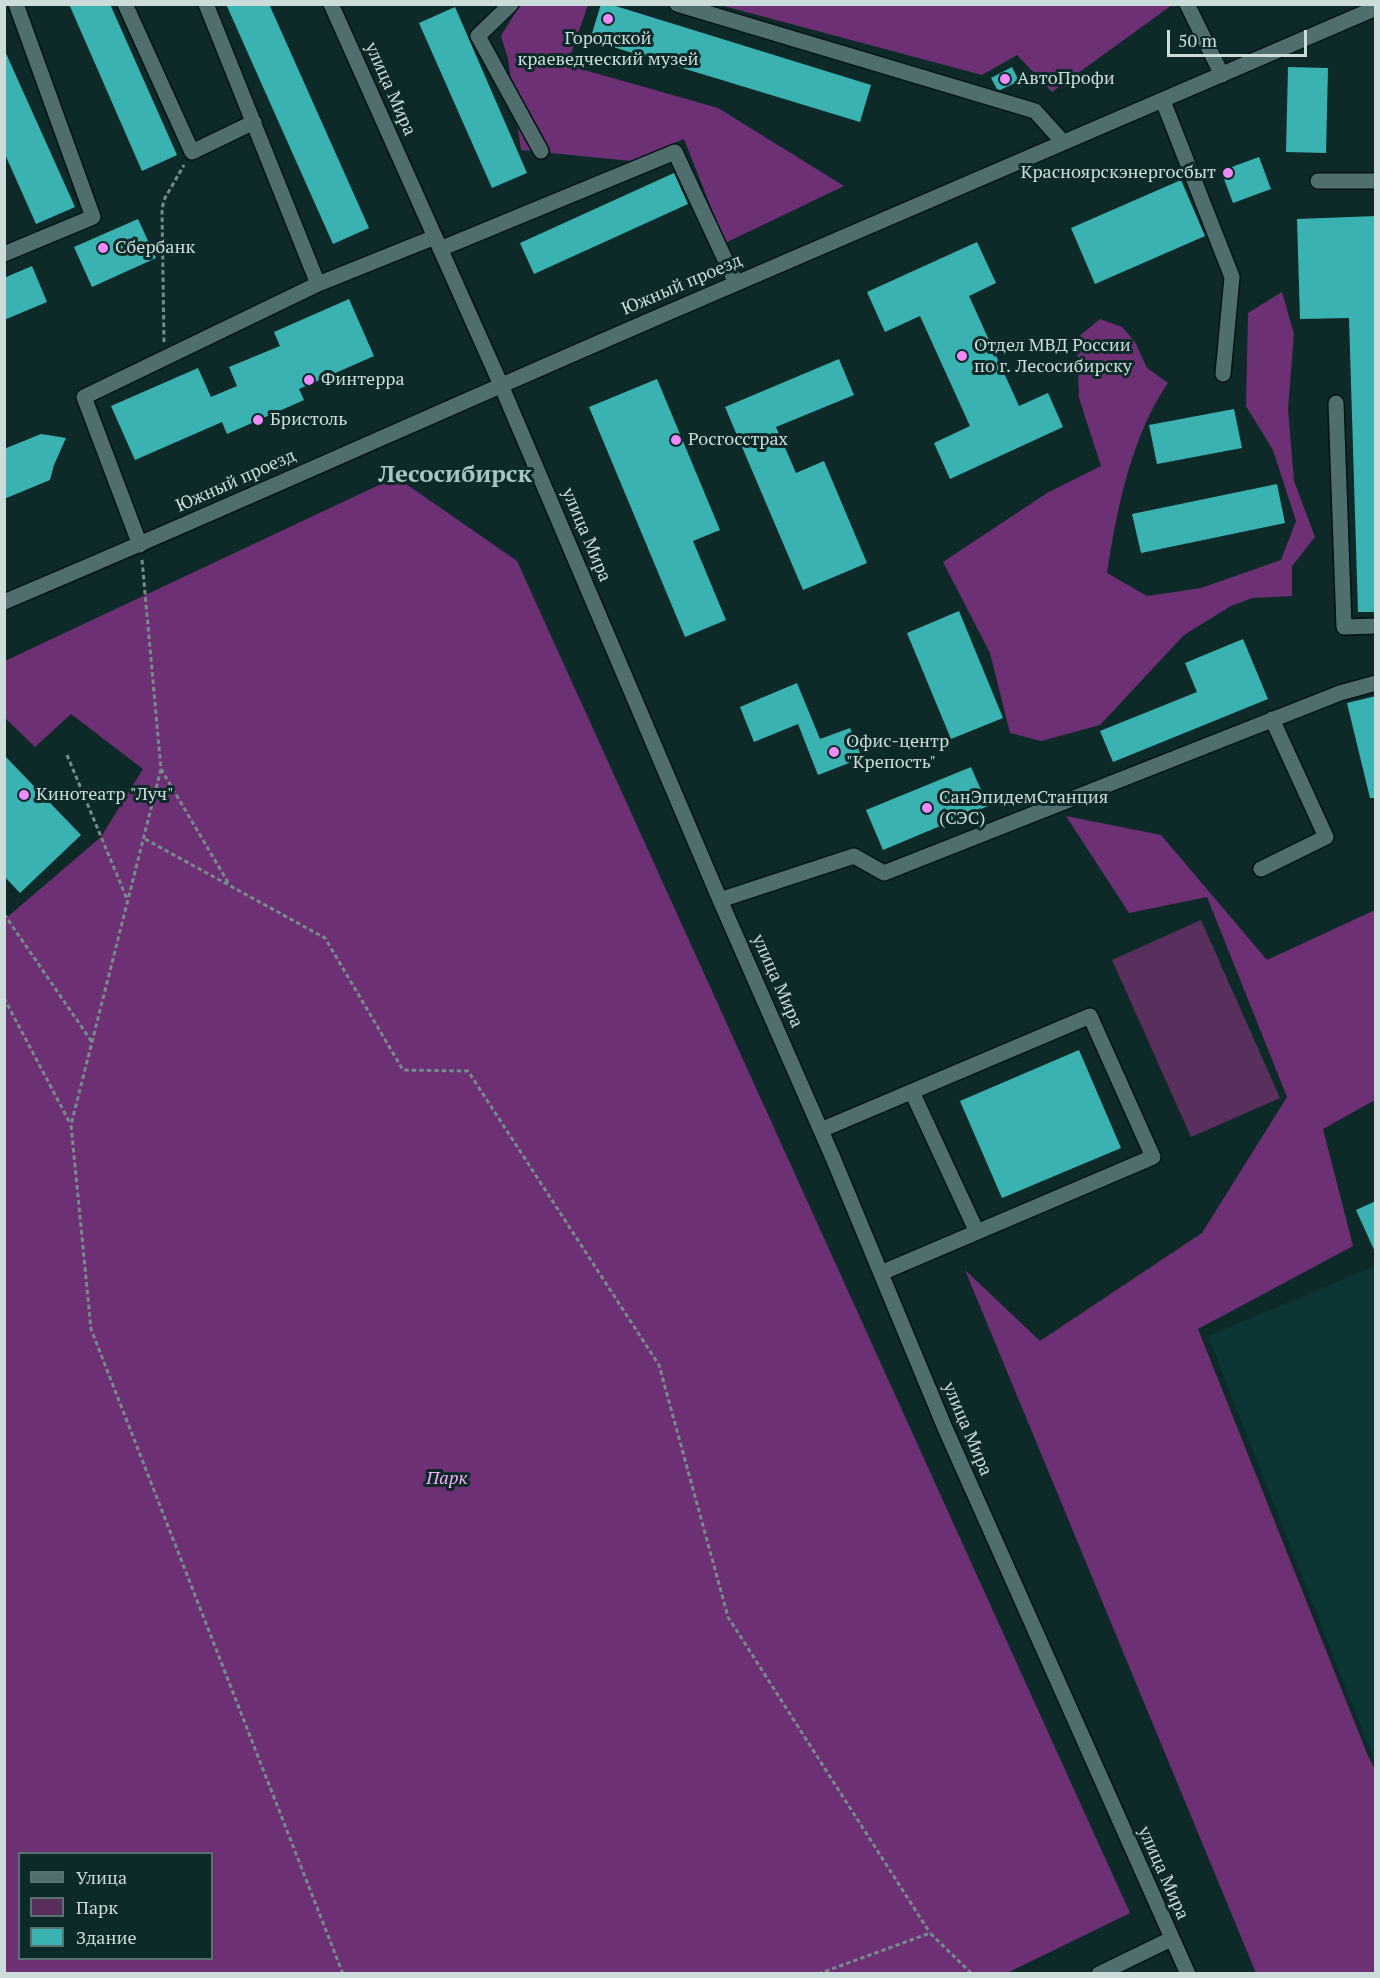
<!DOCTYPE html>
<meta charset="utf-8">
<style>
body{margin:0}
#map{position:relative;width:1380px;height:1978px;overflow:hidden;background:#0d2a29;font-family:"PT Serif",serif}
canvas{display:block}
.frame{position:absolute;inset:0;border:6px solid #ccdcdb;pointer-events:none}
.legend{position:absolute;left:18px;top:1852px;width:195px;height:108px;box-sizing:border-box;background:#0d2a29;border:2px solid #597170;margin:0;padding:8px 10px;list-style:none;font-size:18px;color:#ccdcdb}
.legend li{display:flex;align-items:center;gap:12px;height:30px}
.legend b{width:30px;border:2px solid #597170}
.scale{position:absolute;left:1167px;top:30px;width:140px;height:27px;box-sizing:border-box;border:3px solid #ccdcdb;border-top:0;padding-left:8px;font-size:18px;line-height:21px;white-space:nowrap;color:#ccdcdb;-webkit-text-stroke:4px #0d2a29;paint-order:stroke}
</style>
<div id="map">
<canvas width="1380" height="1978"></canvas>
<div class="frame"></div>
<ul class="legend">
<li><b style="height:8px;background:#506e6d"></b>Улица</li>
<li><b style="height:16px;background:#592f5d"></b>Парк</li>
<li><b style="height:16px;background:#3bb2b2"></b>Здание</li>
</ul>
<div class="scale">50 m</div>
</div>
<script>
const context = document.querySelector('canvas').getContext('2d');
context.lineJoin = 'round';
function fillPath(path, color) {
  context.fillStyle = color;
  context.fill(path, 'evenodd');
}
function strokePath(path, color, width, dash) {
  context.strokeStyle = color;
  context.lineWidth = width;
  context.lineCap = dash ? 'butt' : 'round';
  context.setLineDash(dash || []);
  context.stroke(path);
}
function label(font, color, halo, rows, align = 'center') {
  context.font = font + ' "PT Serif",serif';
  context.lineWidth = 6;
  context.setLineDash([]);
  context.textBaseline = 'middle';
  context.strokeStyle = halo;
  context.fillStyle = color;
  for (const [text, x, y, turn = 0] of rows) {
    context.save();
    context.translate(x, y);
    context.rotate((+turn || 0) * Math.PI / 180);
    context.textAlign = isNaN(turn) ? turn : align;
    if (halo) context.strokeText(text, 0, 0);
    context.fillText(text, 0, 0);
    context.restore();
  }
}
const built = new Path2D(`
 M1375,1266V1762L1208,1336Z`);
const green = new Path2D(`
 M1201,920L1280,1098L1191,1137L1112,960Z`);
const forest = new Path2D(`
 M520,5H588L567,65L718,108L844,186L725,243L684,139L631,161L521,150L508,59L501,36Z
 M720,5H1172L1052,92L1017,55L982,75Z
 M1282,292L1294,334L1288,409L1294,481L1315,537L1292,566V596L1252,598L1231,606L1184,635L1100,725L1041,741L1010,733L990,653L943,562L1047,493L1101,466L1079,398L1077,338L1100,319L1122,327L1135,342L1147,368L1168,383C1131,437 1117,509 1107,573L1147,596L1201,588L1281,560L1296,521L1273,450L1246,406L1248,313Z
 M396,477L517,561L1130,1913L1007,1973H5V919L101,837L143,769L71,714L35,747L5,718V661ZM20,1854H212V1958H20Z
 M1066,816L1161,835L1267,960L1375,910V1100L1323,1129L1353,1246L1198,1329L1368,1756L1375,1769V1973H1256L965,1270L1040,1341L1202,1233L1287,1097L1207,897L1129,913Z`);
const building = new Path2D(`
 M69,4H110L177,155L142,171Z
 M226,4H269L369,228L333,244Z
 M601,4H609L871,85L860,122L590,40Z
 M455,7L527,173L492,188L419,23Z
 M4,49L75,207L36,224L4,152Z
 M1012,67L1019,81L1000,90L997,89L991,78Z
 M1288,67L1328,68L1326,153L1286,152Z
 M1259,157L1271,189L1233,203L1221,171Z
 M674,173L688,204L534,274L520,243Z
 M1181,180L1205,236L1095,284L1071,228Z
 M1376,216V612H1358L1349,318L1300,319L1297,219Z
 M138,219L156,258L92,287L74,247Z
 M977,242L996,283L969,296L1019,406L1048,393L1063,427L950,479L934,443L970,426L920,316L885,332L867,292Z
 M32,266L47,302L4,320V278Z
 M349,299L374,356L299,389L304,400L227,434L222,422L135,460L111,406L198,368L211,397L237,386L229,367L280,346L274,332Z
 M839,359L854,395L776,427L796,473L824,461L867,563L803,590L725,407Z
 M657,379L720,530L693,541L726,620L685,637L589,407Z
 M1234,409L1242,448L1157,464L1149,425Z
 M41,434L66,438L54,465L50,480L4,499V449Z
 M1277,484L1285,523L1141,553L1132,514Z
 M959,611L1003,718L951,739L907,633Z
 M1243,639L1268,699L1113,762L1100,731L1197,692L1185,663Z
 M797,683L820,739L850,728L862,758L818,775L798,724L754,742L740,707Z
 M1376,696V798H1370L1347,703Z
 M4,755L81,835L20,893L4,876Z
 M971,767L988,806L883,850L866,810Z
 M1079,1050L1121,1148L1002,1198L960,1101Z
 M1376,1201V1254L1356,1210Z`);
const path = new Path2D(`
 M164,342L162,208L165,198L184,165
 M142,560L161,769L71,1125L91,1329L343,1974
 M67,755L127,899
 M161,769L229,884
 M145,839L325,938L403,1070L468,1071L659,1365L728,1617L930,1933
 M4,914L92,1042
 M4,998L70,1123
 M818,1974L930,1933L972,1974`);
const minor = new Path2D(`
 M125,4L192,152L254,122
 M206,4L318,284L435,237
 M331,4L501,385L720,900L833,1158L945,1428L1188,1974
 M511,4L478,36L541,151
 M677,4L1035,111L1063,142
 M1187,4L1222,75
 M1163,101L1232,277L1223,374
 M1318,181H1376
 M440,249L675,152L736,283
 M4,254L93,217L16,4
 M1336,403L1344,627L1376,626
 M140,545L84,397L318,284
 M4,602C228,508 449,407 672,311C906,209 1142,111 1376,8
 M1261,869L1326,837L1272,719
 M720,900L854,856L884,873L1340,693L1376,683
 M912,1092L977,1232
 M821,1130L1090,1016L1153,1157L881,1273
 M1099,1974L1171,1939`);
const markers = [
 [608,19,6,"#ee8bf8"],
 [1005,79,6,"#ee8bf8"],
 [1228,173,6,"#ee8bf8"],
 [103,248,6,"#ee8bf8"],
 [962,356,6,"#ee8bf8"],
 [309,380,6,"#ee8bf8"],
 [258,420,6,"#ee8bf8"],
 [676,440,6,"#ee8bf8"],
 [834,752,6,"#ee8bf8"],
 [24,795,6,"#ee8bf8"],
 [927,808,6,"#ee8bf8"]
];
const poiNames = [
 ["Городской",608,39,"center"],
 ["краеведческий музей",608,60,"center"],
 ["АвтоПрофи",1017,79],
 ["Красноярскэнергосбыт",1216,173,"right"],
 ["Сбербанк",115,248],
 ["Отдел МВД России",974,346],
 ["по г. Лесосибирску",974,367],
 ["Финтерра",321,380],
 ["Бристоль",270,420],
 ["Росгосстрах",688,440],
 ["Офис-центр",846,742],
 ["\"Крепость\"",846,763],
 ["Кинотеатр \"Луч\"",36,795],
 ["СанЭпидемСтанция",939,798],
 ["(СЭС)",939,819]
];
const streetNames = [
 ["улица Мира",390,89,66],
 ["Южный проезд",682,285,-23],
 ["Южный проезд",236,481,-24],
 ["улица Мира",586,535,67],
 ["улица Мира",777,981,66],
 ["улица Мира",967,1429,67],
 ["улица Мира",1163,1873,66]
];
const parkNames = [
 ["Парк",447,1479]
];
const districtNames = [
 ["Лесосибирск",455,475]
];
fillPath(built, '#0c3535');
fillPath(green, '#592f5d');
fillPath(forest, '#6e3075');
fillPath(building, '#3bb2b2');
strokePath(minor, '#001212', 18);
strokePath(path, '#768b8a', 3, [4.5, 3]);
strokePath(minor, '#506e6d', 15);
for (const [x, y, r, color] of markers) {
  const dot = new Path2D();
  dot.arc(x, y, r, 0, 2 * Math.PI);
  context.fillStyle = color;
  context.fill(dot);
  strokePath(dot, '#0d2a29', 2);
}
label('18px', '#ccdcdb', '#0d2a29', poiNames, 'left');
label('18px', '#ccdcdb', '#0d2a29', streetNames);
label('italic 18px', '#f5affb', '#0d2a29', parkNames);
label('bold 24px', '#a6c6c6', '#0d2a29', districtNames);
</script>
